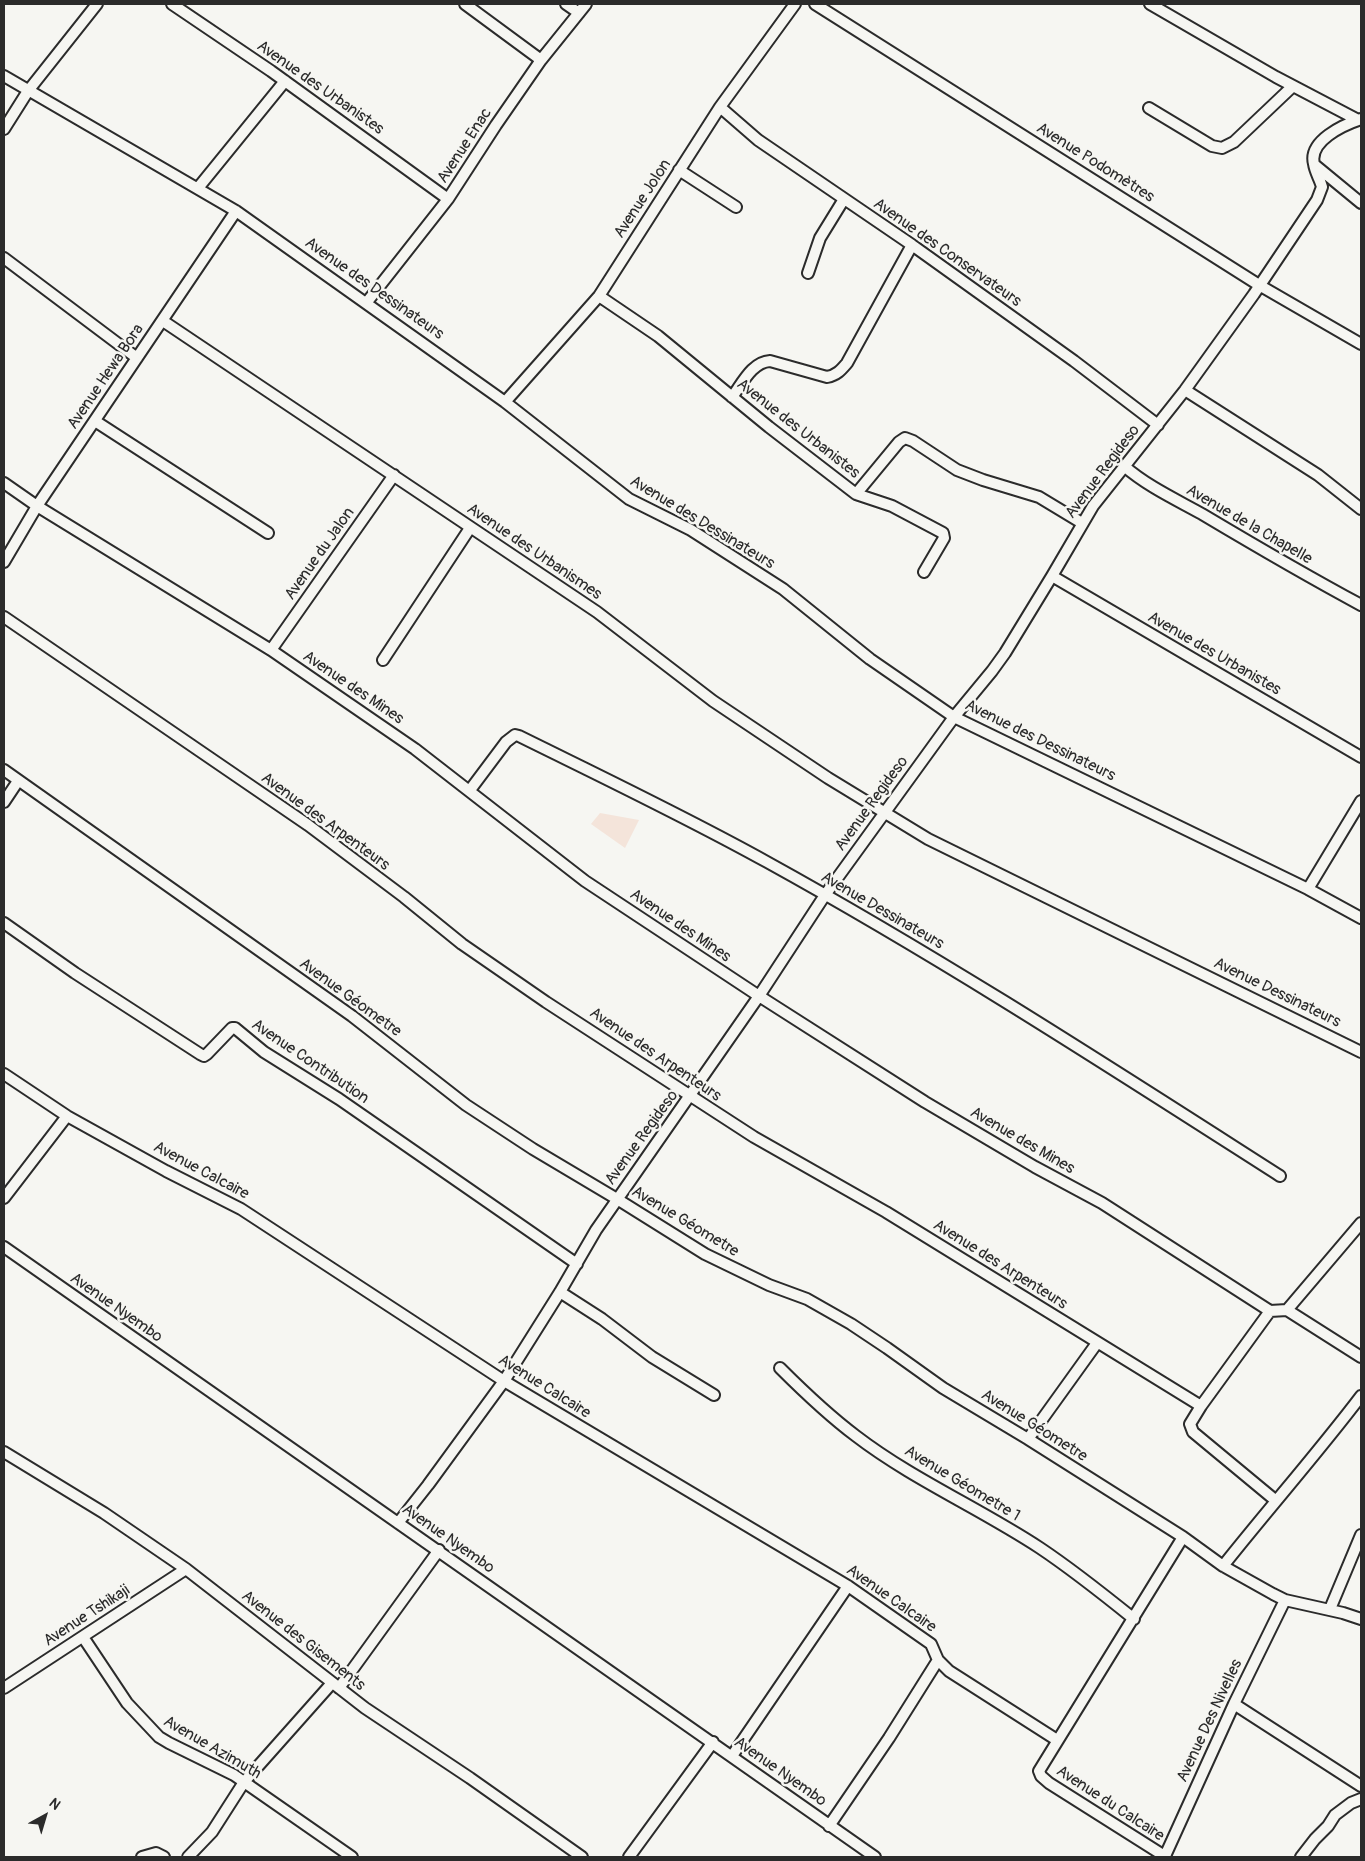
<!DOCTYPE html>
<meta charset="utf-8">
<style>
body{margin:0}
#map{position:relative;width:1365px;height:1861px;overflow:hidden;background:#f6f6f2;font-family:Pangolin,sans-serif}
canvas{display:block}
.frame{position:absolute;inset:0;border:5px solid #2b2b2b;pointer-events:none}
.north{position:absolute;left:20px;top:1791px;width:50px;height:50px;-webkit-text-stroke:4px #f6f6f2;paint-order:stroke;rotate:39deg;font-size:14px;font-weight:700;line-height:20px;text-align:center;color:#2b2b2b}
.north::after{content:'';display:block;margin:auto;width:18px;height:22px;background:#2b2b2b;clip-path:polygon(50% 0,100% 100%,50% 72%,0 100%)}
</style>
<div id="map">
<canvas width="1365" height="1861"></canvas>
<div class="frame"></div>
<div class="north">N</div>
</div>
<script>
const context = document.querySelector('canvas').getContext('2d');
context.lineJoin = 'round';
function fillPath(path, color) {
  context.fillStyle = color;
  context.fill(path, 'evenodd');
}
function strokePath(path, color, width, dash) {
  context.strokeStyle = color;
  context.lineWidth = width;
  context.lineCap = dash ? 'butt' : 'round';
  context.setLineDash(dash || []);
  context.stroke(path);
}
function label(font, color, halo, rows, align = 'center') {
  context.font = font + ' Pangolin,sans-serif';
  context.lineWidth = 5;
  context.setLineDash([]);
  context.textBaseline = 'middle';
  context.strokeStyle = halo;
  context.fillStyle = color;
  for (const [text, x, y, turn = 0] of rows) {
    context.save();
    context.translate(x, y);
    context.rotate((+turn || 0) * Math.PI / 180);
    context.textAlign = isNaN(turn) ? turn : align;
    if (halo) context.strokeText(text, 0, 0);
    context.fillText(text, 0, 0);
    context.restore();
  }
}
const built = new Path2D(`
 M600,813L639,820L625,848L591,824Z`);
const minor = new Path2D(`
 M172,4L271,71L448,199
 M465,4L541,60
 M566,4L579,13
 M815,4L1259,285L1361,344
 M1150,4L1276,77L1358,120
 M4,76L236,211L505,402L629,499L691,530L783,589L870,659L954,717L1308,889L1361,918
 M720,107L758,140L912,245L1074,361L1158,425
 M1149,108L1212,146L1222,148L1234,142L1293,86
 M4,129L28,91L97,4
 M1316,166L1361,203
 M679,170L736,207
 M198,188L285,81
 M4,258L137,358
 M808,273L820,238L844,199
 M599,296L658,336L769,427L856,494L899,442L905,438L913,441L957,470L983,480L1039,497L1082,523
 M367,302L448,199L496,125L541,60L586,4
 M163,321L597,612L713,701L828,778L928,839L1361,1052
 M1185,390L1318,475L1361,509
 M732,397C742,384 752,362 770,361L827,377C837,375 841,370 847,363L912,245
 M505,402L599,296L720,107L795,4
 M95,421L268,533
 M1124,466C1147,486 1175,499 1202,514C1254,545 1307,576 1361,605
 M4,483L37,506L271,650L415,749L585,881L759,996L925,1102L1035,1167L1102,1203L1270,1311L1287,1310L1361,1357
 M856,494L892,506L943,533L944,538L924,572
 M4,562L37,506L236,211
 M1052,576L1361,757
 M4,617L308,825L404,897L462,944L546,1002L754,1137L886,1212L1201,1406
 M271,650L394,475
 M383,660L470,528
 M4,770L352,1016L466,1105L533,1149L617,1199L705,1254L769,1285L807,1299L851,1324L887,1348L943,1388L1028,1439L1183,1537L1223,1566L1273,1594L1285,1600L1343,1613L1361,1619
 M470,790L506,742L515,735L519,736C602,777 686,817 767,862C943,959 1111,1068 1280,1176
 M4,802L18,781
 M1308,889L1361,801
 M4,923L75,973L200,1054L204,1056L207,1054L232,1028H235L264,1052L339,1099L577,1264
 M4,1074L67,1116L166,1171L241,1209L504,1381L848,1586L931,1644L938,1660L949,1671L1057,1740
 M4,1198L67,1116
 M4,1247L875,1857
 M560,1292L602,1319L652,1357L714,1395
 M1287,1310L1361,1223
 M1270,1311L1201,1406L1190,1424L1193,1432L1275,1500
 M780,1368C804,1392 828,1415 856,1436C912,1479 981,1509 1040,1548C1073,1570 1103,1594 1134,1619
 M1028,1439L1097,1343
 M4,1452L104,1513L186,1569L365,1708L470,1778L582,1857
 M398,1523L428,1485L504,1381L560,1292L596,1230L759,996L825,895L954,717L992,671L1005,653L1052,576L1093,506L1185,390L1254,294L1317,200L1322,187C1320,179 1315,172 1314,164C1308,141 1343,125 1361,119
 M1223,1566C1269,1508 1317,1454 1361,1396
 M1330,1609L1361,1535
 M83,1637L127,1703L159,1737L169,1743L234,1775L352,1857
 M4,1688L186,1569
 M339,1688L439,1550
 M1234,1704L1361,1786
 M732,1756L848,1586
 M829,1826L889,1738L938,1660
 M1165,1856L1234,1704L1285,1600
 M142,1857L156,1853L164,1857
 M188,1857L212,1832L244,1782L332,1683
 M629,1857L713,1742
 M1166,1857L1049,1783L1041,1776L1039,1771L1183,1537
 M1301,1857L1315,1839L1328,1826L1335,1815L1351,1803L1361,1799`);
const streetNames = [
 ["Avenue des Urbanistes",320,88,35],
 ["Avenue Enac",465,146,-57],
 ["Avenue Podomètres",1095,163,32],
 ["Avenue Jolon",643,199,-57],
 ["Avenue des Conservateurs",947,253,35],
 ["Avenue des Dessinateurs",374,289,35],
 ["Avenue Hewa Bora",106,377,-56],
 ["Avenue des Urbanistes",798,429,38],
 ["Avenue Regideso",1103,472,-53],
 ["Avenue des Dessinateurs",702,523,31],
 ["Avenue de la Chapelle",1249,525,30],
 ["Avenue des Urbanismes",534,552,34],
 ["Avenue du Jalon",320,554,-55],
 ["Avenue des Urbanistes",1214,654,30],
 ["Avenue des Mines",353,688,34],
 ["Avenue des Dessinateurs",1040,741,26],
 ["Avenue Regideso",872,804,-54],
 ["Avenue des Arpenteurs",325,822,36],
 ["Avenue Dessinateurs",882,911,30],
 ["Avenue des Mines",680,926,34],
 ["Avenue Dessinateurs",1277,993,26],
 ["Avenue Géometre",350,998,36],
 ["Avenue des Arpenteurs",655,1055,34],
 ["Avenue Contribution",310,1062,34],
 ["Avenue Regideso",642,1138,-54],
 ["Avenue des Mines",1022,1141,30],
 ["Avenue Calcaire",201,1171,28],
 ["Avenue Géometre",685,1222,31],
 ["Avenue des Arpenteurs",1000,1265,32],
 ["Avenue Nyembo",116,1308,35],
 ["Avenue Calcaire",544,1387,32],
 ["Avenue Géometre",1034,1426,32],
 ["Avenue Géometre 1",962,1484,31],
 ["Avenue Nyembo",448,1539,35],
 ["Avenue Calcaire",891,1599,35],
 ["Avenue Tshikaji",87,1616,-33],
 ["Avenue des Gisements",303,1641,38],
 ["Avenue Des Nivelles",1210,1721,-65],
 ["Avenue Azimuth",212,1748,30],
 ["Avenue Nyembo",780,1772,35],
 ["Avenue du Calcaire",1110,1804,33]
];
fillPath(built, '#f4e4da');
strokePath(minor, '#2b2b2b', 14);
strokePath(minor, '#f6f6f2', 10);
label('16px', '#2b2b2b', '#f6f6f2', streetNames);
</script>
